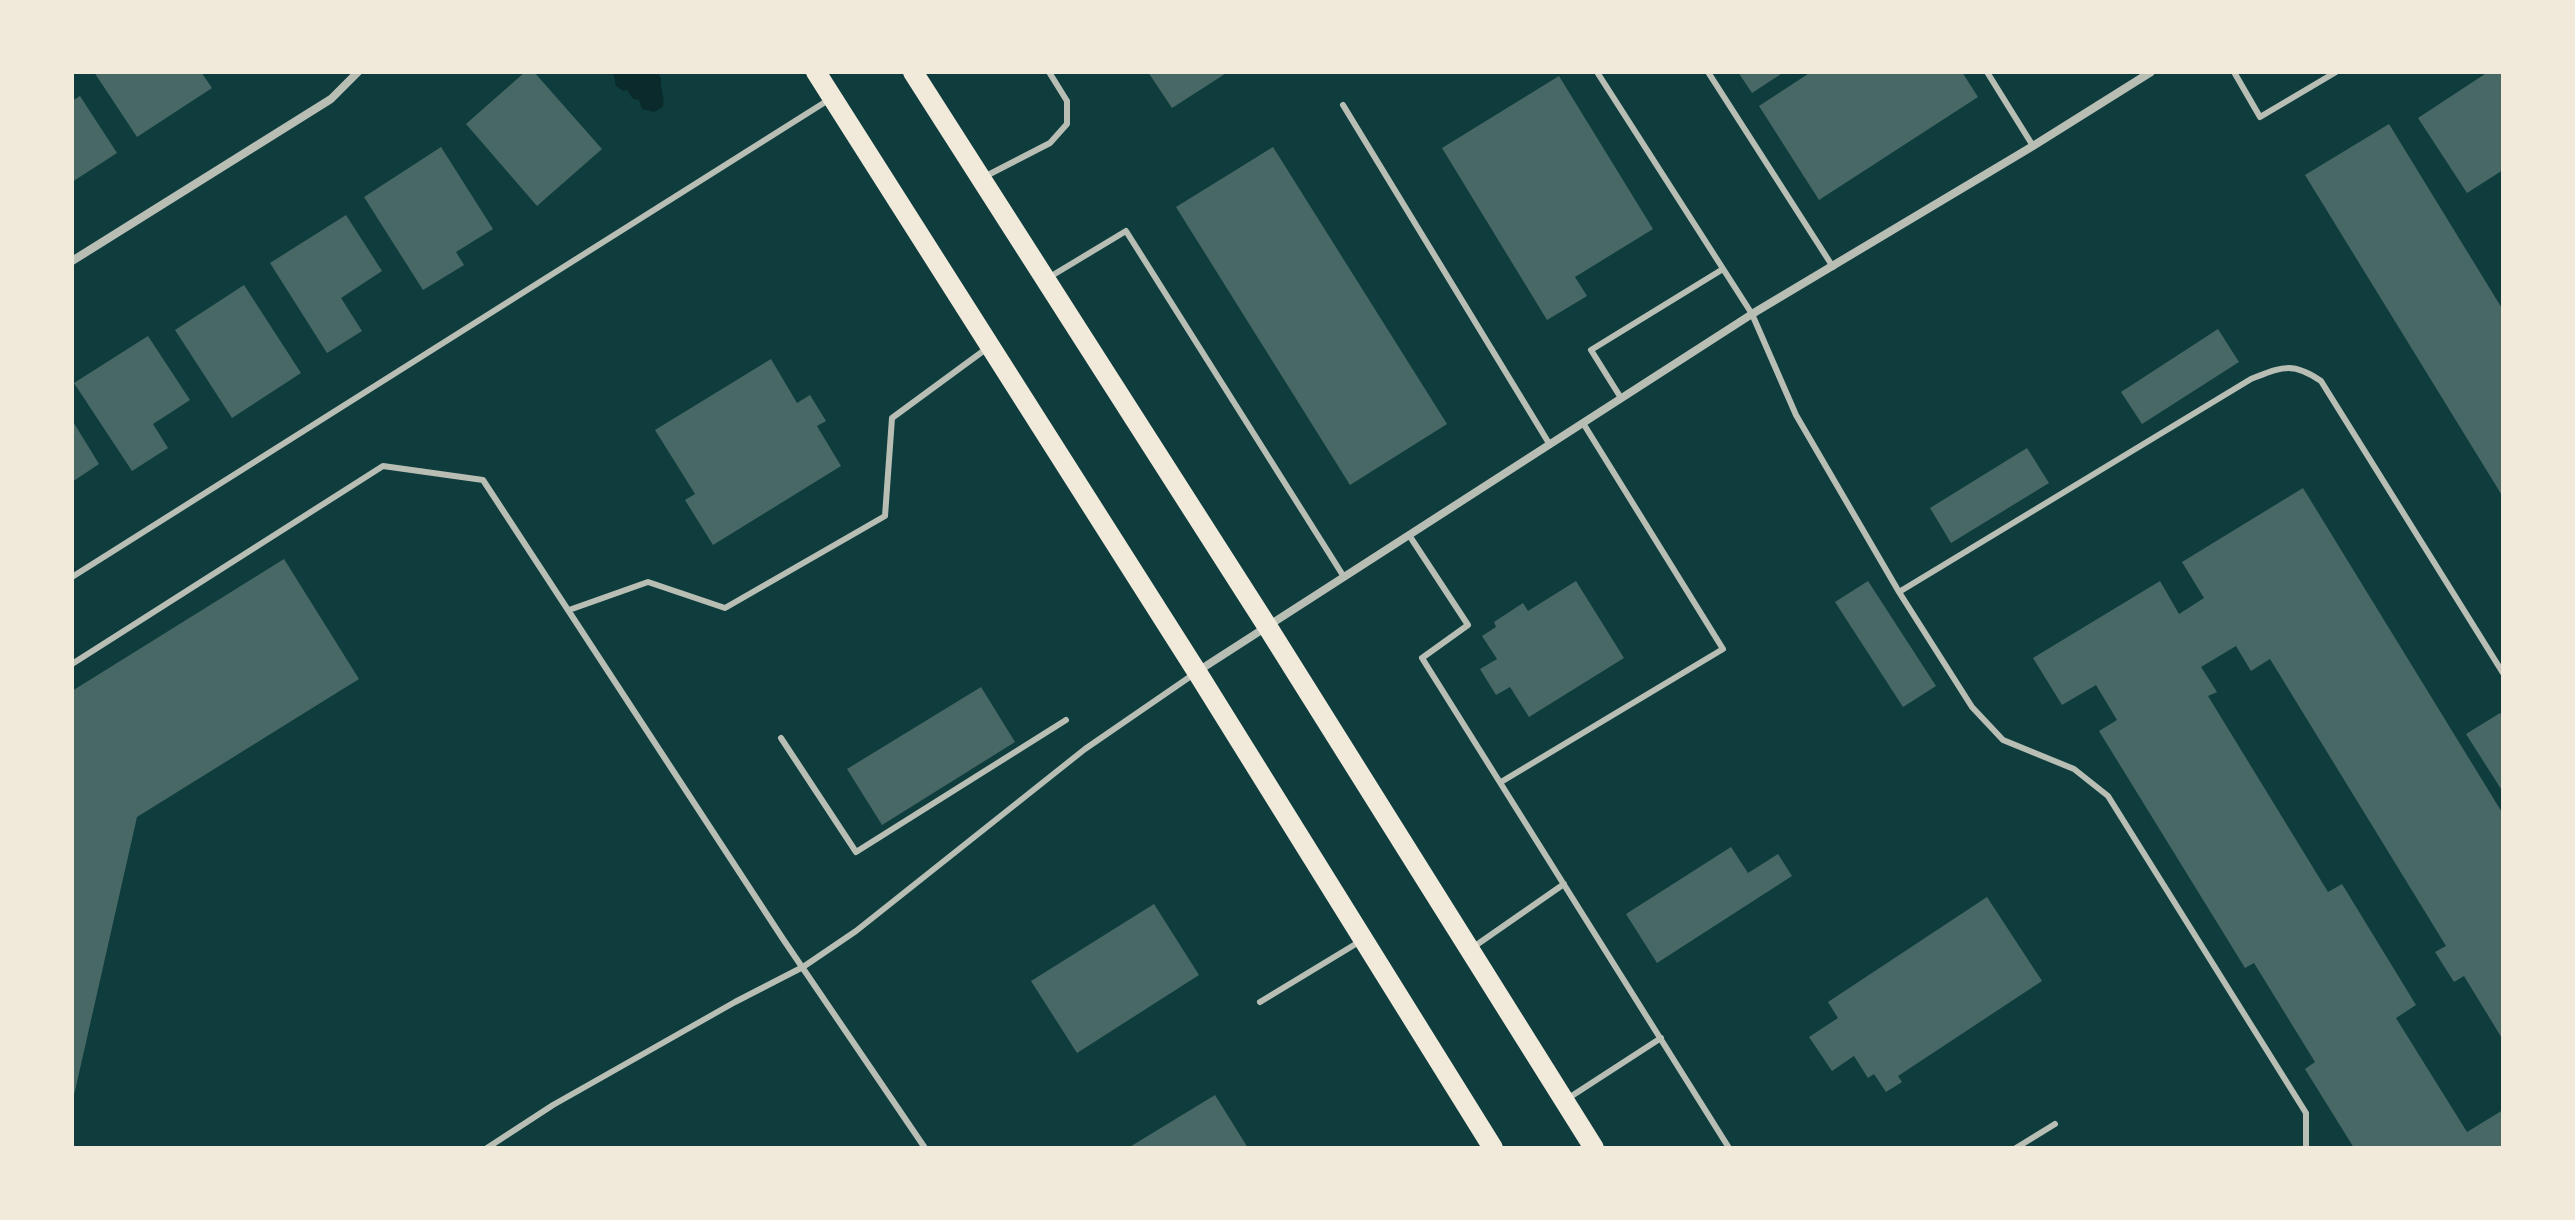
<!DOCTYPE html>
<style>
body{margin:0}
#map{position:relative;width:2575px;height:1220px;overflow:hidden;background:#0f3d3e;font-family:"PT Sans Narrow",sans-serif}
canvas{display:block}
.frame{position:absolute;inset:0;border:74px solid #f1e9da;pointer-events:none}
</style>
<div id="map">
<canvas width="2575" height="1220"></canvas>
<div class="frame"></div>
</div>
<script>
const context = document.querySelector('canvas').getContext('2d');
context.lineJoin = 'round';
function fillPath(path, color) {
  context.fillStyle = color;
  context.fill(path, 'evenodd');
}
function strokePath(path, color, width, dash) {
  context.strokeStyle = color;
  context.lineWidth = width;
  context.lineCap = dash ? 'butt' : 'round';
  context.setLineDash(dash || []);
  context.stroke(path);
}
const water = new Path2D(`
 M613,72H657L661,78C660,89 665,96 663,107L654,112L642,109L639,100L633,99L627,90L623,91L616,86Z`);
const building = new Path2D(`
 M94,72H201L212,88L137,137Z
 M525,72H534L602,149L537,206L466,124Z
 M1148,72H1228L1172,108Z
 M1738,72H1784L1752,93Z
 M1811,72H1962L1978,97L1819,200L1759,106Z
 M2488,72H2503V170L2467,193L2418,118Z
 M1559,76L1653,229L1575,277L1587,296L1547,320L1442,148Z
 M80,96L117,153L72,182V101Z
 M2389,124L2503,310V497L2305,175Z
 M441,147L493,229L456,252L464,265L423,290L364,197Z
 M1273,147L1447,424L1350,485L1176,207Z
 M346,215L382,271L341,298L362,331L327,353L270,263Z
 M244,285L301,373L232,418L175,330Z
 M2218,329L2239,362L2142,424L2121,392Z
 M148,336L190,400L153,424L168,448L132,471L74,383Z
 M771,359L797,403L810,395L826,421L817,426L841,466L713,545L685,500L695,494L655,430Z
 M72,420L99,464L72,482Z
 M2027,448L2049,483L1951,543L1930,508Z
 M2303,488L2503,814V1040L2464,976L2454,982L2435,952L2446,946L2270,659L2251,671L2236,646L2201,667L2217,692L2208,696L2328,892L2342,884L2416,1005L2396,1018L2467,1132L2503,1110V1148H2354L2305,1069L2315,1062L2254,963L2245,968L2099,731L2117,720L2096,685L2062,705L2033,658L2160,581L2179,614L2204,598L2182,562Z
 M284,559L359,679L137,817L72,1104V691Z
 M1576,581L1624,658L1529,717L1510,687L1496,695L1480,669L1497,659L1482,636L1496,627L1494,622L1523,603L1528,611Z
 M1868,581L1936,686L1903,707L1835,602Z
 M981,687L1015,742L882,825L847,769Z
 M2500,713L2503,718V792L2466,734Z
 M1731,847L1748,873L1778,854L1792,876L1657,963L1626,914Z
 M1987,897L2042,981L1898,1076L1902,1082L1886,1092L1874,1074L1868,1078L1854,1056L1832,1071L1809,1037L1838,1018L1828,1002Z
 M1154,904L1199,975L1077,1053L1031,981Z
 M1215,1095L1248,1148H1128Z`);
const service = new Path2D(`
 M1597,72L1752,314L1796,415L1899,592L1972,707L2003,740L2074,769L2108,796L2306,1113V1148
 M1708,72L1833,267
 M1987,72L2033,146
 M2234,72L2260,117L2336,72
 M1343,105L1550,445
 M984,177L1050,143L1067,124V101L1049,72
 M1048,278L1126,231L1344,577
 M1621,398L1591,350L1723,269
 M1409,535L1468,625L1422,658L1729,1148
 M72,577L830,99
 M1899,592L2251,379C2282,367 2292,361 2321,381L2503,673
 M569,610L648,582L725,608L885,516L892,418L986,349
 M72,664L383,466L483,480L783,939L925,1148
 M781,738L856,852L1066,720
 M1501,782L1723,649L1583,423
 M1472,948L1564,884
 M1260,1002L1359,942
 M1567,1099L1661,1038
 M487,1148L553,1105L735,1002L803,967L856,931L1085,749L1194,674
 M2016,1148L2055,1124`);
const minor = new Path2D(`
 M72,261L331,99L358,72
 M1198,671L1752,314L2033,146L2151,72`);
const primary = new Path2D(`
 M816,72L1197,672L1493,1148
 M913,72L1267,626L1594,1148`);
fillPath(water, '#0a2a2b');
fillPath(building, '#486865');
strokePath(service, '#b8beb3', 6);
strokePath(minor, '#b8beb3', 8);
strokePath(primary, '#f1e9da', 20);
</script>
